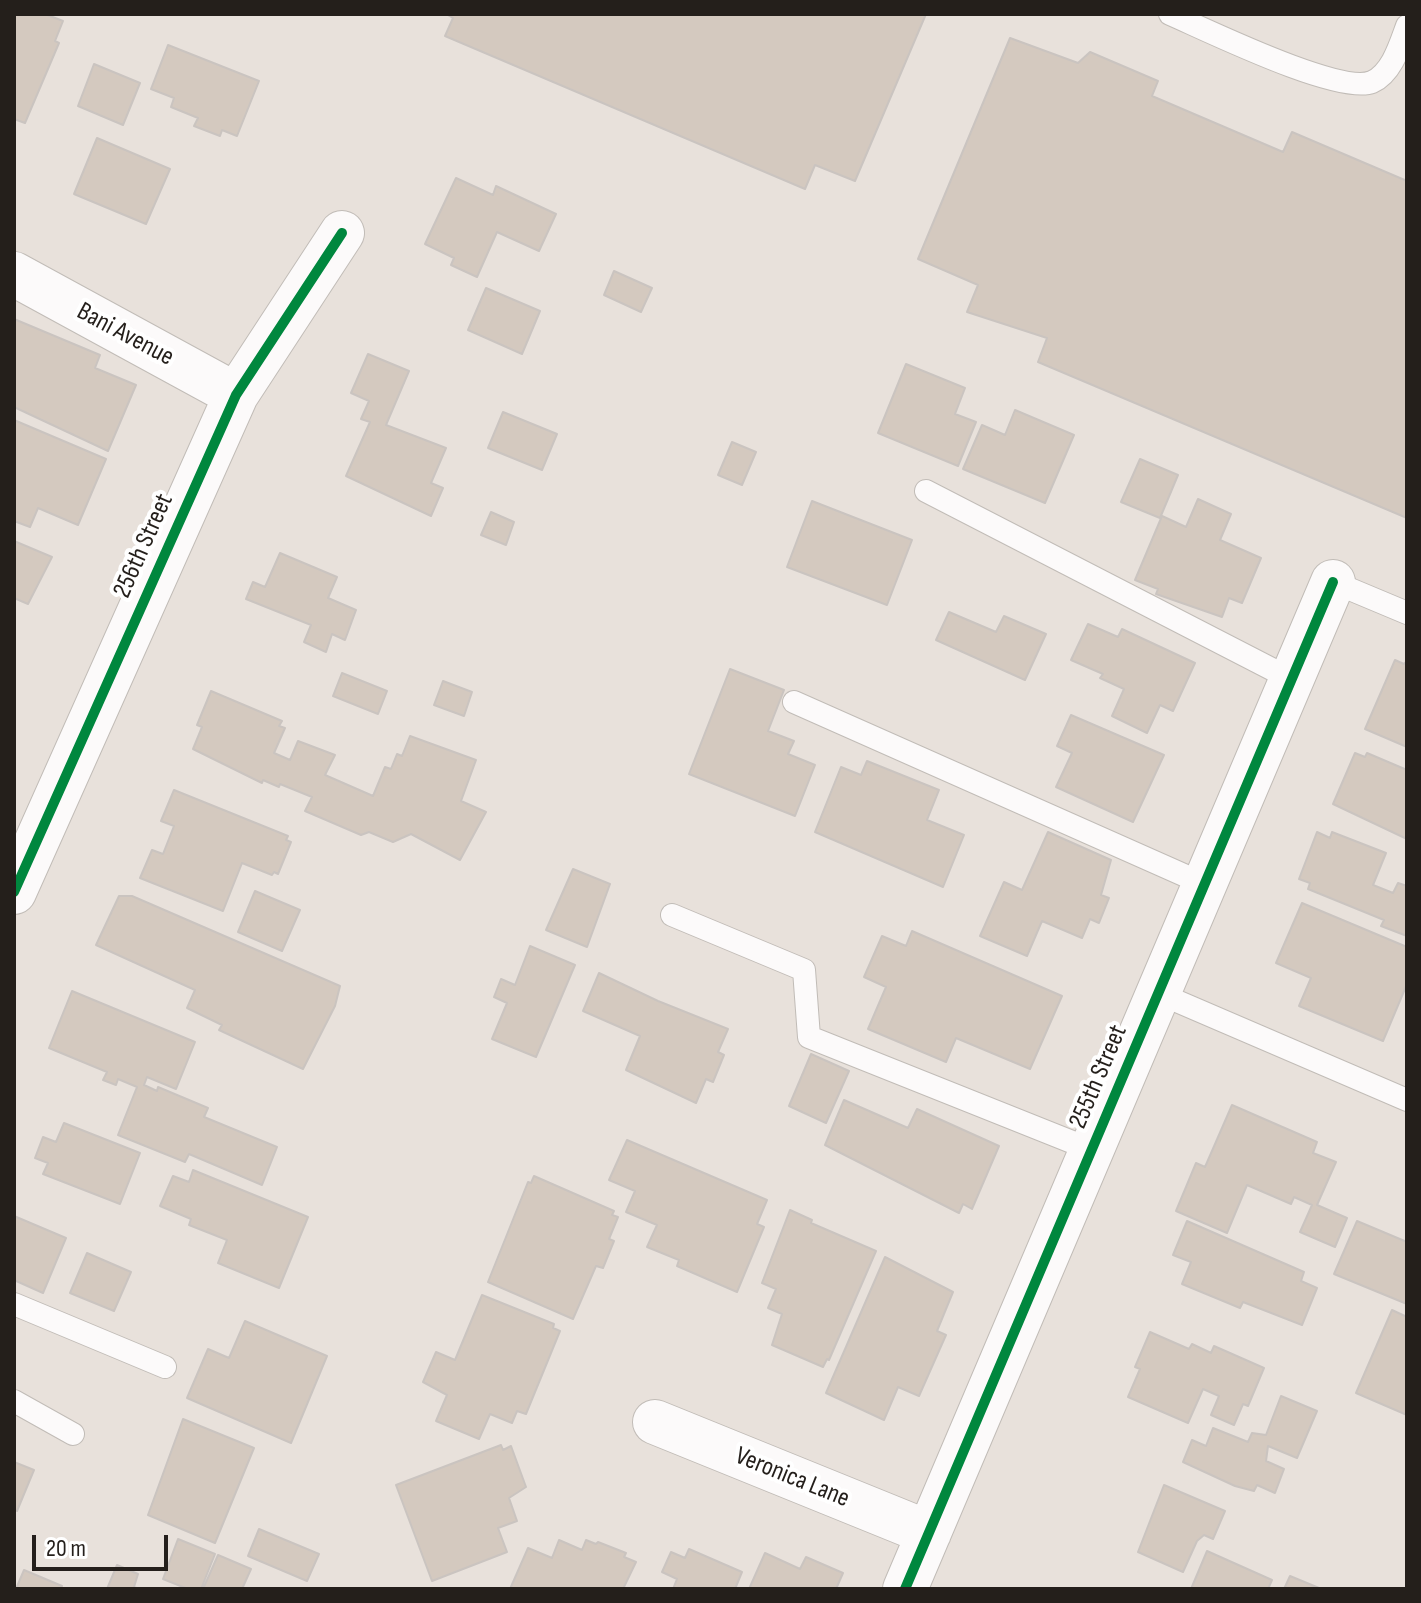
<!DOCTYPE html>
<style>
body{margin:0}
#map{position:relative;width:1421px;height:1603px;overflow:hidden;background:#e8e1db;font-family:"Sofia Sans Condensed",sans-serif}
canvas{display:block}
.frame{position:absolute;inset:0;border:16px solid #241f1b;pointer-events:none}
.scale{position:absolute;left:32px;top:1535px;width:136px;height:36px;box-sizing:border-box;border:4px solid #241f1b;border-top:0;padding-left:10px;font-size:24px;line-height:28px;white-space:nowrap;color:#241f1b;-webkit-text-stroke:6px #fff;paint-order:stroke}
</style>
<div id="map">
<canvas width="1421" height="1603"></canvas>
<div class="frame"></div>
<div class="scale">20 m</div>
</div>
<script>
const context = document.querySelector('canvas').getContext('2d');
context.lineJoin = 'round';
function fillPath(path, color) {
  context.fillStyle = color;
  context.fill(path, 'evenodd');
}
function strokePath(path, color, width, dash) {
  context.strokeStyle = color;
  context.lineWidth = width;
  context.lineCap = dash ? 'butt' : 'round';
  context.setLineDash(dash || []);
  context.stroke(path);
}
function label(font, color, halo, rows, align = 'center') {
  context.font = font + ' "Sofia Sans Condensed",sans-serif';
  context.lineWidth = 8;
  context.setLineDash([]);
  context.textBaseline = 'middle';
  context.strokeStyle = halo;
  context.fillStyle = color;
  for (const [text, x, y, turn = 0] of rows) {
    context.save();
    context.translate(x, y);
    context.rotate((+turn || 0) * Math.PI / 180);
    context.textAlign = isNaN(turn) ? turn : align;
    if (halo) context.strokeText(text, 0, 0);
    context.fillText(text, 0, 0);
    context.restore();
  }
}
const building = new Path2D(`
 M15,14H45L63,21L55,41L59,43L25,123L14,119Z
 M926,14L855,181L815,165L805,189L445,36L453,18L446,14Z
 M1010,38L1078,63L1090,52L1158,81L1152,96L1283,152L1292,132L1407,181V518L1038,362L1047,338L967,312L978,285L918,259Z
 M168,45L259,81L237,136L222,130L220,136L194,126L198,118L171,107L174,98L151,89Z
 M94,64L140,83L123,125L78,106Z
 M97,138L170,169L146,224L74,194Z
 M456,178L493,195L496,186L556,214L539,251L497,232L477,277L451,265L454,258L425,244Z
 M614,271L652,288L641,312L604,295Z
 M486,288L540,311L522,354L468,330Z
 M14,319L100,355L95,368L136,385L108,451L14,407Z
 M368,354L409,371L386,425L446,448L431,483L443,488L431,516L346,476L370,422L361,419L369,401L351,393Z
 M906,364L965,388L955,414L976,422L958,466L878,433Z
 M1015,410L1074,435L1045,503L963,469L982,425L1005,435Z
 M503,412L557,434L542,470L488,448Z
 M14,420L106,459L78,525L38,508L30,527L14,521Z
 M732,442L756,452L742,485L718,475Z
 M1140,459L1178,475L1160,518L1121,502Z
 M1198,499L1231,514L1220,540L1261,558L1242,603L1229,598L1222,617L1156,594L1158,589L1135,580L1162,516L1186,527Z
 M812,501L912,540L887,605L787,567Z
 M491,512L514,522L506,545L481,535Z
 M14,541L52,557L28,604L14,598Z
 M280,553L337,577L328,598L356,610L345,640L332,634L326,652L304,642L311,625L246,599L253,582L265,587Z
 M949,612L996,632L1004,616L1046,634L1025,680L936,640Z
 M1088,624L1118,637L1122,629L1195,663L1173,711L1160,705L1147,733L1112,716L1124,689L1100,678L1103,674L1071,660Z
 M1395,660L1404,664L1407,661V747L1365,729Z
 M730,669L784,690L768,731L794,741L788,754L815,765L795,816L689,774Z
 M342,673L387,691L378,714L333,696Z
 M443,681L472,692L464,716L434,705Z
 M211,691L282,721L279,726L285,728L274,753L290,760L298,741L335,755L325,775L373,796L385,767L391,769L397,754L402,756L410,736L476,760L461,801L486,812L460,860L411,834L393,842L369,832L361,835L305,811L312,797L280,784L279,787L263,780L262,783L193,749L202,727L197,725Z
 M1071,715L1164,755L1133,822L1056,787L1072,753L1057,746Z
 M1355,753L1365,757L1367,753L1407,770V839L1333,804Z
 M867,761L939,790L927,820L964,835L943,887L815,832L841,767L861,775Z
 M174,790L288,836L286,840L291,842L278,874L274,872L272,875L242,863L223,911L140,878L152,850L163,854L174,826L161,821Z
 M1048,832L1111,860L1101,895L1109,898L1099,923L1090,919L1082,938L1042,921L1027,956L980,936L1004,882L1022,890Z
 M1317,832L1330,838L1332,832L1386,853L1373,885L1393,893L1398,883L1407,886V936L1381,926L1384,920L1308,889L1310,883L1299,879Z
 M573,869L610,884L587,947L546,930Z
 M255,891L300,910L282,951L238,932Z
 M119,896H132L340,986L335,1006L303,1069L219,1030L222,1025L187,1008L195,990L96,945Z
 M1302,903L1407,947V984L1383,1041L1299,1006L1311,978L1276,963Z
 M912,931L1062,996L1030,1069L956,1038L946,1062L868,1029L886,987L864,977L882,936L906,946Z
 M530,946L575,965L536,1057L492,1039L507,1003L494,997L501,979L515,985Z
 M599,973L658,1001L728,1029L718,1052L724,1055L713,1082L706,1079L696,1103L626,1070L640,1036L583,1011Z
 M72,991L195,1042L176,1089L147,1077L144,1085L157,1091L158,1087L208,1108L204,1117L277,1147L262,1185L189,1154L185,1162L118,1135L137,1087L118,1079L116,1085L103,1080L107,1072L49,1048Z
 M811,1054L849,1071L826,1123L789,1106Z
 M844,1100L908,1128L917,1109L999,1146L972,1209L963,1204L959,1213L825,1145Z
 M1232,1105L1317,1142L1313,1153L1336,1162L1317,1205L1347,1218L1335,1247L1300,1232L1312,1205L1294,1197L1291,1204L1247,1185L1227,1233L1176,1211L1196,1163L1205,1167Z
 M64,1123L140,1153L120,1204L43,1174L48,1163L35,1158L43,1137L56,1142Z
 M627,1140L767,1200L757,1224L764,1227L737,1292L677,1266L679,1260L647,1247L657,1225L626,1212L635,1191L609,1180Z
 M193,1170L308,1217L279,1288L218,1263L227,1240L189,1225L191,1219L160,1206L173,1176L189,1182Z
 M534,1176L614,1211L612,1215L618,1217L609,1239L614,1241L603,1268L596,1266L573,1319L488,1282L528,1182L531,1183Z
 M790,1210L812,1220L811,1223L876,1251L829,1360L827,1359L823,1367L772,1345L782,1314L768,1308L776,1289L762,1283Z
 M14,1216L66,1238L43,1293L14,1280Z
 M1187,1221L1304,1272L1301,1281L1317,1288L1302,1325L1243,1302L1240,1308L1182,1284L1191,1262L1173,1255Z
 M1357,1221L1407,1242V1304L1334,1274Z
 M87,1253L131,1272L114,1311L70,1293Z
 M885,1257L953,1292L937,1331L946,1335L919,1396L898,1387L884,1420L826,1393Z
 M482,1295L554,1324L553,1328L560,1331L526,1414L517,1411L512,1423L490,1414L479,1439L436,1421L447,1395L423,1382L436,1352L455,1360Z
 M1392,1310L1407,1317V1415L1356,1393Z
 M245,1321L327,1356L291,1443L187,1398L208,1349L229,1358Z
 M1150,1332L1189,1349L1192,1344L1211,1353L1214,1346L1264,1368L1248,1406L1243,1404L1234,1425L1211,1415L1219,1396L1203,1389L1188,1423L1128,1397L1140,1369L1135,1367Z
 M1281,1396L1317,1411L1297,1458L1268,1446L1266,1461L1284,1469L1275,1493L1257,1485L1254,1491L1235,1486L1183,1462L1192,1440L1206,1446L1213,1428L1248,1442L1252,1433L1266,1435Z
 M183,1419L254,1448L215,1543L148,1515Z
 M501,1445L503,1450L511,1446L526,1487L509,1498L517,1521L498,1528L507,1552L432,1581L396,1485Z
 M14,1462L34,1470L17,1511L14,1509Z
 M1164,1485L1225,1511L1213,1539L1204,1535L1197,1541L1183,1572L1138,1552Z
 M259,1529L319,1554L307,1581L248,1556Z
 M178,1539L215,1554L201,1589H188L163,1579Z
 M559,1540L582,1550L586,1540L596,1544L598,1542L626,1553L624,1557L636,1562L623,1589H510L528,1548L552,1558Z
 M689,1549L742,1572L735,1589H673L677,1579L662,1572L671,1552L685,1558Z
 M1207,1551L1272,1580L1268,1589H1191Z
 M765,1553L800,1569L806,1557L843,1573L836,1589H749Z
 M218,1555L251,1569L242,1589H203Z
 M117,1565L138,1574L134,1587L139,1589H107Z
 M24,1570L62,1586L61,1589H16Z
 M1290,1576L1319,1588L1318,1589H1284Z`);
const lane = new Path2D(`
 M1170,14C1207,30 1339,95 1372,82C1392,73 1400,45 1407,26
 M926,491L1291,679
 M1333,582L1407,613
 M794,702L1204,884
 M672,915L804,970L809,1037L1092,1150
 M1158,993L1407,1100
 M14,1304L165,1367
 M14,1401L73,1434`);
const street = new Path2D(`
 M14,274L236,395
 M14,892L236,395L342,233
 M655,1422L929,1533
 M905,1589L1333,582`);
const cycleway = new Path2D(`
 M14,892L236,395L342,233
 M905,1589L1333,582`);
const streetNames = [
 ["Bani Avenue",125,335,28],
 ["256th Street",144,546,-66],
 ["255th Street",1099,1077,-67],
 ["Veronica Lane",792,1478,22]
];
fillPath(building, '#d4c9bf');
strokePath(building, '#cac4c0', 2);
strokePath(lane, '#c1bcb7', 24);
strokePath(street, '#c1bcb7', 46);
strokePath(lane, '#fcfafa', 22);
strokePath(street, '#fcfafa', 44);
strokePath(cycleway, '#00873e', 10);
label('26px', '#241f1b', '#fff', streetNames);
</script>
